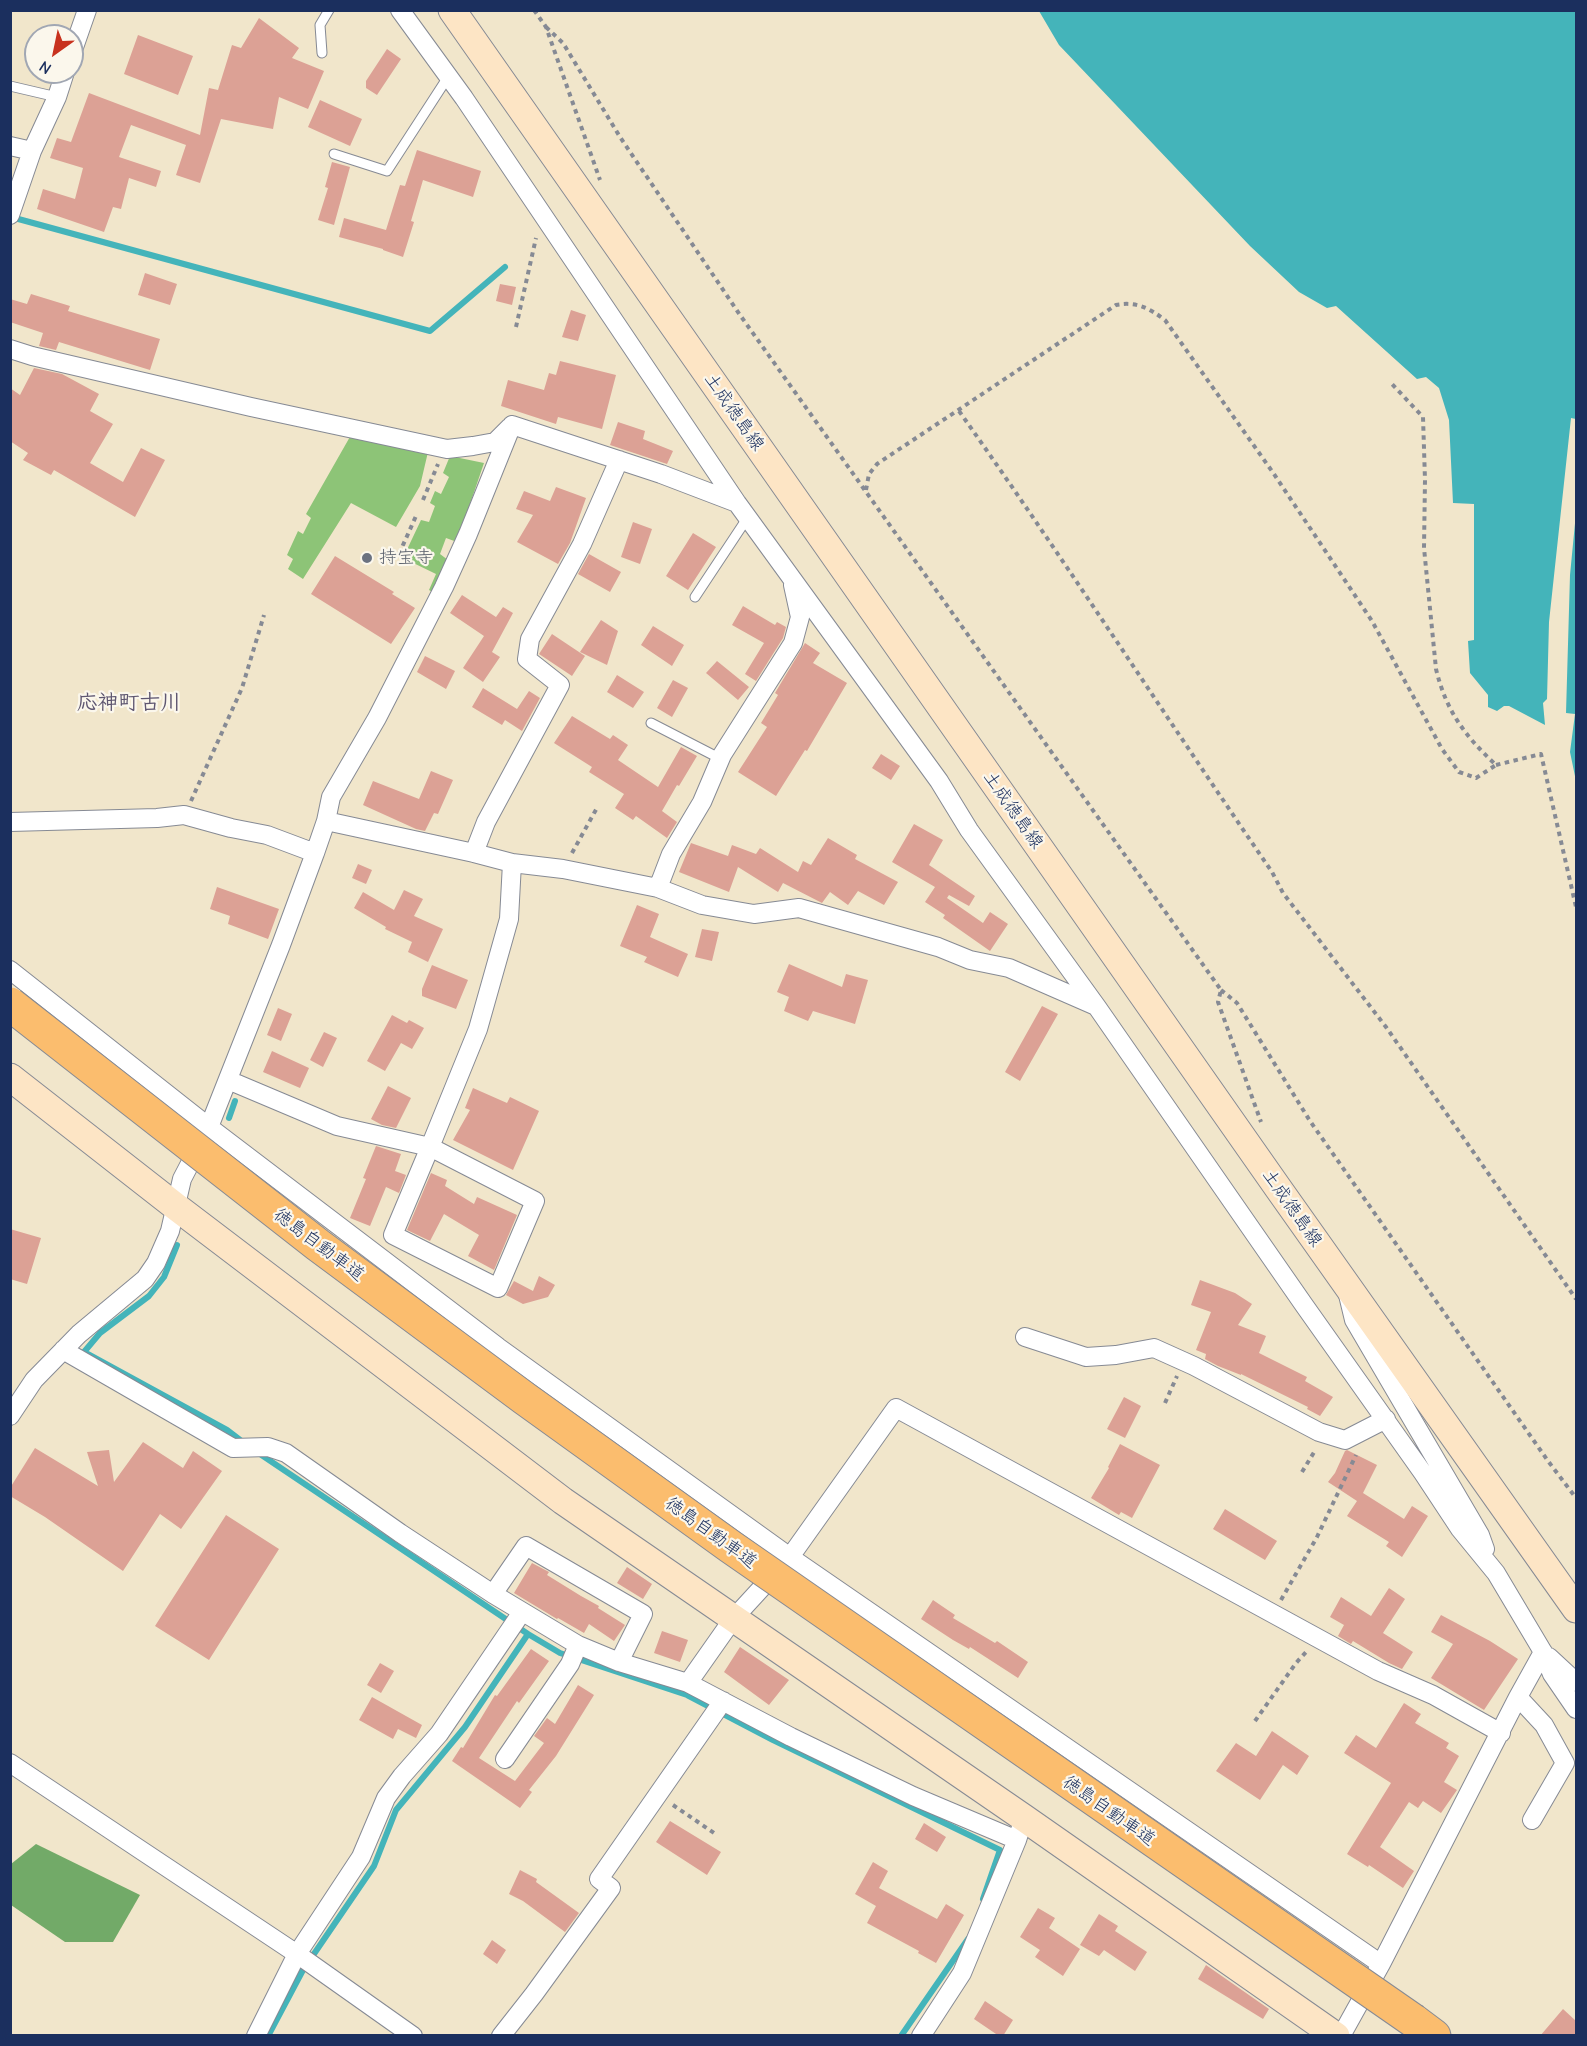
<!DOCTYPE html>
<meta charset="utf-8">
<style>
body{margin:0}
#map{position:relative;width:1587px;height:2046px;overflow:hidden;background:#f1e6cb;font-family:"Comic Neue",sans-serif}
canvas{display:block}
.frame{position:absolute;inset:0;border:12px solid #1b2f5e;pointer-events:none}
.north{position:absolute;left:24px;top:24px;width:60px;height:60px;box-sizing:border-box;background:#fbf7ec;border:2px solid #a1a7b3;border-radius:50%;rotate:213deg;font-size:16px;font-weight:700;line-height:24px;text-align:center;color:#1b2f5e}
.north::after{content:'';display:block;margin:auto;width:21px;height:27px;background:#c8321e;clip-path:polygon(50% 0,100% 100%,50% 72%,0 100%)}
</style>
<div id="map">
<canvas width="1587" height="2046"></canvas>
<div class="frame"></div>
<div class="north">N</div>
</div>
<script>
const context = document.querySelector('canvas').getContext('2d');
context.lineJoin = 'round';
function fillPath(path, color) {
  context.fillStyle = color;
  context.fill(path, 'evenodd');
}
function strokePath(path, color, width, dash) {
  context.strokeStyle = color;
  context.lineWidth = width;
  context.lineCap = dash ? 'butt' : 'round';
  context.setLineDash(dash || []);
  context.stroke(path);
}
function label(font, color, halo, rows, align = 'center') {
  context.font = font + ' "Comic Neue","Klee One",sans-serif';
  context.lineWidth = 4.5;
  context.setLineDash([]);
  context.textBaseline = 'middle';
  context.strokeStyle = halo;
  context.fillStyle = color;
  for (const [text, x, y, turn = 0] of rows) {
    context.save();
    context.translate(x, y);
    context.rotate((+turn || 0) * Math.PI / 180);
    context.textAlign = isNaN(turn) ? turn : align;
    if (halo) context.strokeText(text, 0, 0);
    context.fillText(text, 0, 0);
    context.restore();
  }
}
const green = new Path2D(`
 M351,435L428,452L420,486L396,527L351,503L303,579L288,569L293,559L287,555L298,531L303,534L311,518L306,514Z
 M450,456L484,463L457,542L446,538L440,554L448,560L434,593L429,590L436,574L403,558L421,520L429,522L435,506L430,503L435,491L441,494L449,477L443,473Z`);
const forest = new Path2D(`
 M36,1844L140,1895L113,1942H65L11,1905V1864Z`);
const water = new Path2D(`
 M1039,11H1576V419L1571,418L1549,622L1547,699L1543,703L1545,725L1509,706H1504L1497,711L1488,707V695L1470,673L1468,641L1474,640V504L1453,503L1449,420L1439,388L1426,377L1417,379L1336,306L1327,308L1299,292L1250,246L1059,45Z
 M1576,513V781L1570,752L1575,714L1566,713L1570,575Z`);
const stream = new Path2D(`
 M11,217L430,331L505,267
 M229,1118L235,1101
 M177,1245L164,1277L149,1296L100,1333L84,1352L227,1430L244,1443
 M257,1452L528,1634L465,1727L396,1810L374,1866L303,1970L268,2036
 M528,1634L560,1653L687,1695L773,1740L1000,1850L983,1899
 M901,2036L968,1939`);
const building = new Path2D(`
 M259,18L299,48L292,58L324,71L308,109L279,97L273,129L221,119L200,183L176,175L186,145L131,125L119,157L161,171L156,187L129,178L121,209L113,207L104,232L37,209L43,189L75,199L83,168L50,158L57,138L71,142L89,93L200,135L209,88L218,90L232,45L241,48Z
 M138,35L193,56L178,95L124,74Z
 M387,49L401,59L377,95L366,88V81Z
 M320,100L362,119L350,146L308,127Z
 M417,150L481,171L473,197L423,180L411,221L414,222L403,257L383,250V249L339,237L344,218L386,230L400,185L405,186Z
 M332,162L350,167L334,225L318,220L328,188L325,187Z
 M145,273L177,284L170,305L138,295Z
 M500,284L516,287L512,305L496,301Z
 M31,294L70,306L68,311L160,339L150,370L59,342L56,350L39,346L43,333L10,322V299L27,304Z
 M571,310L586,315L578,341L562,337Z
 M560,361L616,375L602,429L558,417L556,424L501,406L508,380L544,390L549,373L556,375Z
 M34,368L62,374L99,394L90,411L113,424L90,463L123,482L141,448L165,460L135,517L54,470L51,475L23,460L28,453L10,441V388L20,395Z
 M618,422L645,431L643,439L673,451L667,464L610,445Z
 M556,487L586,498L570,543L558,564L517,542L533,515L516,509L524,491L550,501Z
 M633,522L652,529L640,564L621,557Z
 M693,533L716,547L688,590L666,576Z
 M589,554L621,572L610,592L578,574Z
 M335,556L394,592L392,594L415,608L391,644L311,594Z
 M462,595L496,617L503,607L513,613L492,652L500,657L483,682L463,668L484,636L450,613Z
 M743,606L775,625L777,622L786,627L783,638L756,681L745,674L764,643L732,625Z
 M601,620L618,631L607,665L580,652Z
 M653,626L684,645L672,666L641,645Z
 M552,634L585,656L572,676L539,654Z
 M805,643L820,653L813,663L847,683L807,751L805,750L776,796L738,772L767,727L761,723L778,695L775,693Z
 M425,656L455,671L446,689L417,672Z
 M717,661L749,687L738,700L706,673Z
 M617,675L644,692L633,708L607,692Z
 M673,680L688,688L672,717L657,708Z
 M483,688L517,709L529,691L540,698L522,731L505,720L502,725L472,707Z
 M572,716L610,739L613,735L628,745L618,760L658,787L681,747L697,756L679,786L677,785L662,811L677,822L667,838L636,816L633,820L615,808L624,794L589,772L592,767L554,743Z
 M881,754L900,766L891,780L872,768Z
 M431,771L453,780L438,814L434,813L425,831L416,829L363,805L373,781L419,799Z
 M914,824L943,840L929,865L975,896L969,906L949,895L947,898L983,923L990,912L1008,924L990,951L943,918L945,915L925,902L935,887L892,862Z
 M828,838L857,855L855,859L898,882L884,905L858,891L848,905L830,892L822,903L783,883L778,892L738,867L729,892L679,872L691,843L728,856L732,845L756,854L760,848L798,872L803,861L811,865Z
 M358,864L372,870L366,884L352,878Z
 M217,887L279,909L268,939L228,924L230,916L210,909Z
 M404,890L423,899L414,916L443,929L428,962L408,952L412,942L385,929L386,927L354,908L363,892L394,910Z
 M637,905L659,914L650,937L688,954L678,977L644,962L647,957L620,946Z
 M702,929L719,932L712,961L695,957Z
 M789,964L842,987L846,974L868,980L855,1024L813,1011L808,1021L784,1011L789,997L777,992Z
 M432,965L468,980L456,1009L422,996V989Z
 M1042,1006L1058,1014L1020,1081L1005,1072Z
 M278,1008L292,1014L281,1041L267,1035Z
 M392,1015L407,1023L409,1020L424,1028L412,1049L401,1043L385,1071L367,1061Z
 M324,1032L337,1038L323,1067L310,1060Z
 M272,1051L309,1068L300,1088L263,1072Z
 M388,1086L411,1098L396,1128L382,1125L371,1119Z
 M473,1088L507,1103L510,1097L539,1111L513,1170L453,1140L470,1110L465,1108Z
 M376,1146L401,1154L395,1171L406,1175L399,1193L386,1187L370,1226L350,1218L366,1179L363,1178Z
 M431,1173L447,1180L445,1186L474,1204L477,1197L517,1215L494,1270L468,1256L479,1235L444,1214L430,1241L407,1230Z
 M10,1229L41,1238L27,1284L10,1279Z
 M539,1276L555,1285L548,1297L523,1304L506,1295L514,1281L533,1291Z
 M1200,1280L1235,1293L1252,1304L1238,1325L1266,1336L1259,1353L1307,1377L1305,1381L1333,1397L1320,1416L1307,1409L1308,1407L1241,1374V1375L1218,1366L1205,1359L1206,1354L1196,1350L1211,1312L1191,1305Z
 M1124,1397L1141,1406L1125,1438L1107,1429Z
 M143,1442L183,1468L193,1451L222,1471L181,1529L160,1514L123,1571L45,1517L10,1496V1488L35,1448L98,1486L87,1452L109,1450L114,1482Z
 M1120,1444L1160,1465L1132,1518L1121,1512L1119,1515L1091,1498L1109,1468L1108,1467Z
 M1347,1450L1377,1465L1363,1493L1404,1519L1412,1506L1428,1516L1402,1557L1386,1546L1389,1542L1347,1516L1357,1501L1328,1482L1335,1473L1345,1451Z
 M1225,1509L1277,1541L1265,1560L1213,1529Z
 M226,1515L279,1549L209,1660L155,1626Z
 M532,1563L549,1572L547,1575L581,1596L599,1606L598,1608L625,1625L614,1641L589,1624L584,1633L558,1618L557,1619L514,1593Z
 M627,1567L652,1584L643,1599L617,1583Z
 M1389,1588L1405,1599L1383,1633L1413,1652L1402,1669L1389,1663L1353,1641L1351,1644L1338,1636L1344,1625L1330,1617L1341,1597L1371,1616Z
 M933,1600L955,1615L953,1618L995,1643L997,1641L1028,1662L1018,1678L970,1647L969,1649L953,1640L921,1619Z
 M1441,1615L1490,1641L1518,1659L1484,1710L1431,1678L1453,1644L1431,1632Z
 M662,1631L688,1640L680,1662L654,1653Z
 M740,1647L789,1680L769,1705L724,1672Z
 M531,1649L549,1661L519,1703L517,1701L479,1758L515,1781L544,1743L534,1736L547,1718L555,1724L578,1685L594,1695L556,1756L529,1790L532,1792L520,1808L452,1761L461,1747L463,1748L495,1695L497,1696Z
 M380,1663L394,1671L381,1693L367,1685Z
 M372,1697L422,1725L416,1738L398,1729L393,1739L359,1720Z
 M1404,1703L1421,1714L1415,1723L1449,1743L1446,1748L1459,1756L1444,1782L1457,1790L1441,1813L1423,1801L1418,1808L1409,1802L1380,1847L1414,1871L1403,1888L1369,1865L1368,1867L1347,1854L1391,1783L1344,1753L1356,1735L1376,1748Z
 M1272,1731L1309,1756L1297,1775L1283,1765L1260,1800L1216,1771L1236,1743L1256,1756Z
 M670,1821L721,1852L707,1875L656,1842Z
 M924,1823L946,1837L937,1852L915,1839Z
 M873,1862L888,1871L879,1888L937,1919L946,1904L964,1915L936,1963L918,1953L919,1951L867,1923L876,1906L855,1894Z
 M520,1870L537,1879L536,1882L579,1913L565,1932L523,1901L509,1894Z
 M1038,1908L1055,1918L1049,1928L1080,1949L1063,1976L1035,1957L1040,1950L1020,1937Z
 M1099,1914L1118,1926L1115,1931L1147,1952L1135,1971L1104,1950L1099,1956L1080,1945Z
 M492,1940L506,1950L497,1964L483,1954Z
 M1206,1965L1269,2009L1263,2019L1198,1979Z
 M985,2001L1013,2020L1003,2036H999L974,2019Z
 M1563,2009L1576,2021V2036H1540Z`);
const path = new Path2D(`
 M534,10L546,27L600,180
 M546,27L563,43L620,137L740,315L1221,990L1218,1002L1261,1122
 M516,327L536,238
 M959,411C1066,562 1167,719 1272,872L1283,893L1386,1027L1576,1299
 M866,490L869,474L877,464L1116,305C1136,301 1149,308 1165,320L1274,474L1372,621L1442,749L1459,772L1476,778L1496,765C1465,736 1446,711 1436,669L1424,548L1425,480L1423,417L1391,383
 M423,500L438,464
 M399,554L416,516
 M1496,765L1541,754L1576,907
 M191,801L242,688L264,615
 M572,853L598,806
 M1221,990L1237,1003L1310,1121L1548,1461L1576,1498
 M1165,1403L1177,1376
 M1302,1472L1316,1449
 M1281,1600L1317,1537L1356,1455
 M1255,1721L1296,1663L1306,1652
 M673,1805L717,1835`);
const lane = new Path2D(`
 M322,53L320,25L329,10
 M10,86L57,97
 M334,154L387,171L448,77
 M695,597L748,517
 M651,723L721,759`);
const street = new Path2D(`
 M400,10L464,98L737,503L939,781L969,830L1097,1007L1304,1305L1423,1473L1460,1529L1496,1573L1543,1652L1552,1674L1576,1709
 M72,53L87,10
 M10,146L32,151
 M10,215L32,151L57,97L65,72
 M10,349L32,356L251,407L447,449L473,446L495,442L510,427
 M512,425L661,474L737,503
 M326,821L474,853L512,863L563,869L658,888L702,905L754,914L799,908L938,947L970,960L1009,968L1096,1006
 M10,822L157,818L184,815L231,828L267,835L315,853
 M474,853L486,822L560,685L527,659L530,639L582,544L619,460
 M658,888L671,854L702,802L722,755L793,643L800,617L793,585
 M10,970L209,1127L498,1347L790,1557L1381,1964
 M228,1080L337,1126L430,1147L393,1235L498,1288L535,1201L430,1147L478,1029L509,919L512,863
 M1348,1295L1354,1320L1480,1535L1485,1549
 M1025,1337L1086,1357L1116,1355L1154,1348L1194,1366L1319,1432L1345,1440L1386,1419
 M63,1350L233,1448L268,1447L286,1453L400,1533L493,1594L578,1645L619,1662L688,1683L791,1737L913,1796L1017,1840L1024,1818
 M10,1416L34,1380L79,1334L145,1279L156,1263L170,1231L182,1179L209,1127L281,945L315,853L326,821L331,797L377,718L444,587L468,534L512,425
 M493,1594L526,1546L643,1614L619,1662
 M1549,1657L1576,1682
 M688,1683L733,1619L790,1557L896,1408L1378,1671L1433,1695L1501,1733
 M1518,1697L1544,1725L1565,1763L1532,1820
 M505,1759L570,1664L578,1645
 M10,1763L297,1954L413,2036
 M256,2036L297,1954L361,1857L386,1798L402,1776L439,1734L522,1612
 M501,2036L534,1994L611,1888L599,1879L723,1701
 M921,2036L962,1973L1017,1840
 M1341,2036L1381,1964L1518,1697L1543,1652`);
const secondary = new Path2D(`
 M452,10L1278,1188L1576,1609
 M10,1077L175,1206L563,1501L1024,1818L1336,2036`);
const highway = new Path2D(`
 M1414,2021L1434,2036`);
const highwayBridge = new Path2D(`
 M10,1004L318,1245L524,1398L731,1547L1414,2021`);
const markers = [
 [367,558,6,"#6b7280"]
];
const streetNames = [
 ["土成徳島線",734,412,55],
 ["土成徳島線",1013,810,55],
 ["土成徳島線",1292,1208,55],
 ["徳島自動車道",319,1245,37],
 ["徳島自動車道",711,1533,36],
 ["徳島自動車道",1109,1811,35]
];
const worshipNames = [
 ["持宝寺",379,558]
];
const quarterNames = [
 ["応神町古川",129,703]
];
fillPath(green, '#8dc477');
fillPath(forest, '#72aa68');
fillPath(water, '#44b4ba');
strokePath(stream, '#44b4ba', 6);
fillPath(building, '#dca195');
strokePath(lane, '#868a94', 11);
strokePath(street, '#868a94', 20);
strokePath(secondary, '#868a94', 29);
strokePath(highway, '#868a94', 35);
strokePath(path, '#868a94', 4, [4.5, 4.5]);
strokePath(lane, '#fff', 9);
strokePath(street, '#fff', 18);
strokePath(secondary, '#fde5c5', 27);
strokePath(highway, '#fbbd6e', 33);
strokePath(highwayBridge, '#868a94', 35, []);
strokePath(highwayBridge, '#fbbd6e', 33);
for (const [x, y, r, color] of markers) {
  const dot = new Path2D();
  dot.arc(x, y, r, 0, 2 * Math.PI);
  context.fillStyle = color;
  context.fill(dot);
  strokePath(dot, '#fbf7ec', 2);
}
label('18px', '#1b2f5e', '#fbf7ec', streetNames);
label('18px', '#5b616d', '#fbf7ec', worshipNames, 'left');
label('bold 21px', '#5f5771', '#fbf7ec', quarterNames);
</script>
